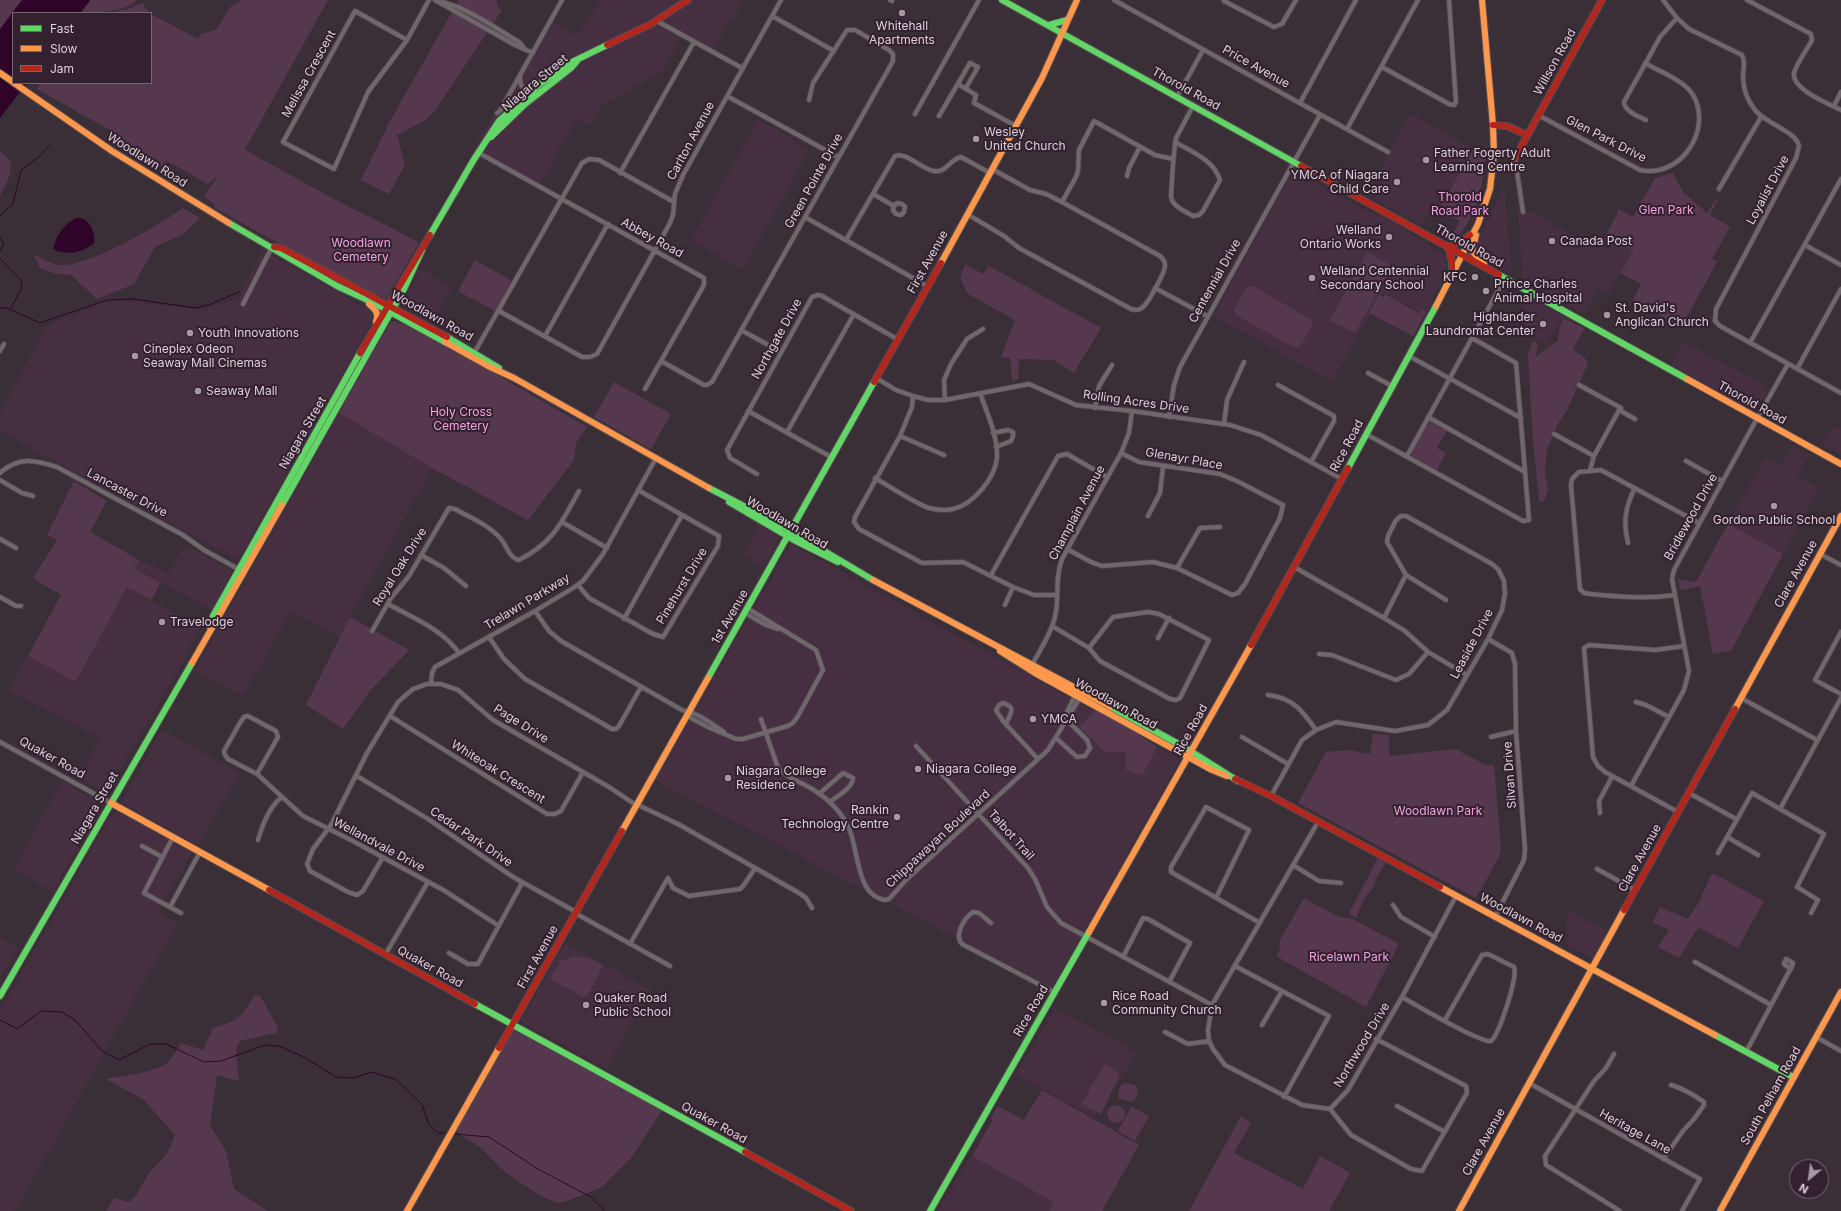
<!DOCTYPE html>
<style>
body{margin:0}
#map{position:relative;width:1841px;height:1211px;overflow:hidden;background:#3a2f37;font-family:Inter,sans-serif}
canvas{display:block}
.legend{position:absolute;left:12px;top:12px;width:140px;height:72px;box-sizing:border-box;background:#33212f;border:1px solid #776773;margin:0;padding:5px 7px;list-style:none;font-size:12px;color:#ded1da}
.legend li{display:flex;align-items:center;gap:8px;height:20px}
.legend b{width:20px;border:1px solid #776773}
.north{position:absolute;left:1789px;top:1159px;width:40px;height:40px;box-sizing:border-box;background:#33212f;border:1px solid #776773;border-radius:50%;rotate:209deg;font-size:11px;font-weight:700;line-height:16px;text-align:center;color:#ded1da}
.north::after{content:'';display:block;margin:auto;width:14px;height:18px;background:#a598a1;clip-path:polygon(50% 0,100% 100%,50% 72%,0 100%)}
</style>
<div id="map">
<canvas width="1841" height="1211"></canvas>
<ul class="legend">
<li><b style="height:5px;background:#63d668"></b>Fast</li>
<li><b style="height:5px;background:#ff974d"></b>Slow</li>
<li><b style="height:5px;background:#b3261e"></b>Jam</li>
</ul>
<div class="north">N</div>
</div>
<script>
const context = document.querySelector('canvas').getContext('2d');
context.lineJoin = 'round';
function fillPath(path, color) {
  context.fillStyle = color;
  context.fill(path, 'evenodd');
}
function strokePath(path, color, width, dash) {
  context.strokeStyle = color;
  context.lineWidth = width;
  context.lineCap = dash ? 'butt' : 'round';
  context.setLineDash(dash || []);
  context.stroke(path);
}
function label(font, color, halo, rows, align = 'center') {
  context.font = font + ' Inter,sans-serif';
  context.lineWidth = 4;
  context.setLineDash([]);
  context.textBaseline = 'middle';
  context.strokeStyle = halo;
  context.fillStyle = color;
  for (const [text, x, y, turn = 0] of rows) {
    context.save();
    context.translate(x, y);
    context.rotate((+turn || 0) * Math.PI / 180);
    context.textAlign = isNaN(turn) ? turn : align;
    if (halo) context.strokeText(text, 0, 0);
    context.fillText(text, 0, 0);
    context.restore();
  }
}
const built = new Path2D(`
 M600,0H744L732,22L729,20L710,53L682,37L662,72L602,105L590,126L577,119L538,187L472,152L548,20L575,35L587,24Z
 M1410,114L1473,149L1441,206L1434,202L1421,225L1374,198L1386,176L1379,172Z
 M758,120L810,149L743,269L691,241Z
 M1293,171L1367,211L1383,216L1449,258L1448,266L1425,315L1383,292L1332,381L1213,316Z
 M1504,188L1512,273L1478,254L1475,250L1477,243Z
 M1517,204L1598,249L1619,211L1646,226L1609,293L1598,288L1584,314L1523,280Z
 M263,251L373,312L375,317L238,560L0,431V414L46,326L102,303L128,301L202,310L238,298Z
 M421,269L452,287L432,324L404,308L402,305Z
 M1523,294L1563,316L1547,345L1525,333Z
 M1683,341L1769,388L1755,412L1670,365Z
 M339,413L432,468L339,637L291,612L243,695L195,670Z
 M1833,425L1841,429V455L1823,445Z
 M1792,445L1809,454L1797,476L1819,488L1783,554L1728,524L1765,458L1781,466Z
 M759,525L780,537L763,567L743,555Z
 M185,544L232,571L212,610L135,568L139,560L169,573Z
 M791,544L1180,759L1053,986L988,955L655,780Z
 M127,587L199,627L189,651L107,793L80,778L101,739L9,690L28,656L77,682Z
 M162,730L239,773L199,846L121,802Z
 M62,781L101,804L53,892L14,869Z
 M118,812L192,852L159,912L177,924L15,1211H0V1012L111,815Z
 M1568,911L1607,931L1594,959L1566,944Z
 M0,938L18,948L0,977Z
 M565,943L650,990L607,1069L521,1021Z
 M1055,1008L1138,1053L1094,1117L1016,1075Z
 M972,1156L1053,1202L1048,1211H938L970,1157Z`);
const green = new Path2D(`
 M0,0H22L0,29Z
 M91,0H137C126,12 97,13 81,13Z
 M241,0H328L242,155L245,150L347,206L382,223L419,243L386,299L331,272L215,208V205L204,196L219,175L208,184L167,161L163,167L110,130L37,89L41,83H151V14L198,39L201,34L216,30L230,7Z
 M459,0H496L498,8L502,10L435,111L424,121L397,135L405,165L389,194L361,180L390,121Z
 M142,3L150,13H110L131,8Z
 M1473,149L1485,156C1483,187 1476,216 1456,240L1450,239L1460,221L1439,210Z
 M0,152C20,162 7,182 0,196Z
 M1673,173L1683,192L1707,213L1716,199H1718L1710,215L1730,227L1712,259L1717,262L1681,327L1633,300L1641,284L1620,273L1633,250L1606,235L1618,212V209L1633,217L1655,178Z
 M183,208L200,218L183,234L155,247L134,284L97,299L71,275L56,274L40,268L33,254C40,257 50,263 58,265C85,269 160,225 183,208Z
 M1367,252L1392,266L1355,333L1330,320Z
 M475,260L512,281L495,311L458,291Z
 M965,264L983,274L989,266L1101,328L1074,373L1053,360L1019,359L1018,379L1012,381L1010,358L1001,357L1015,320L968,294L960,278Z
 M1252,286L1311,319L1313,324L1300,347L1295,348L1236,315L1234,310L1246,287Z
 M1387,291L1385,294L1419,313L1421,309L1426,312L1413,336L1369,313L1379,295L1383,297Z
 M1563,318L1584,328L1573,350L1585,358L1588,363L1568,408L1558,424L1547,449L1545,471L1548,490L1544,501L1541,502L1539,500L1533,441L1528,354L1533,341L1536,342L1538,345L1536,356L1537,357C1543,350 1551,345 1558,341L1559,330Z
 M394,321L413,328L468,358L587,427L576,443L574,460L528,520L432,468L339,413L390,323Z
 M614,382L671,414L651,449L594,417Z
 M1431,422L1447,431L1437,448L1446,453L1437,470L1413,457L1411,454L1426,425Z
 M74,481L107,501L90,532L139,560L135,568L160,583L152,600L127,587L76,682L28,656L61,595L33,578L57,540L47,535Z
 M1728,524L1783,554L1731,651L1713,654L1700,586L1680,590L1678,579L1696,582Z
 M350,617L409,650L370,691L343,729L306,705Z
 M1098,707L1157,747L1142,776L1126,770V752H1105L1080,727Z
 M1373,734L1389,735V756L1455,749L1486,765H1494L1501,849L1499,857L1476,898L1298,803L1326,752L1349,750L1370,754Z
 M1378,858L1386,862L1375,881L1373,888L1364,899L1356,918L1349,913Z
 M1712,873L1764,901L1738,948L1698,927L1679,958L1658,947L1669,930L1653,922L1660,907L1688,919L1698,904Z
 M1304,898L1339,917L1353,919L1399,944L1366,1007L1276,956L1280,949L1279,942Z
 M574,956L589,958L603,965L588,995L583,997L550,979L561,961Z
 M255,995L260,996L278,1027L276,1033L240,1041L236,1049L239,1081L217,1075L210,1126L226,1151L234,1189L268,1211H106L114,1198L129,1202L136,1196L149,1173L167,1154L175,1135L143,1099L106,1079C123,1075 159,1073 170,1060C174,1055 177,1049 181,1043L203,1050L213,1028C239,1021 241,1017 255,995Z
 M513,1030L663,1109L631,1158L602,1187L567,1201L558,1203L543,1197L521,1183L503,1170L481,1148L454,1130Z
 M1105,1064L1120,1074L1101,1114L1081,1104Z
 M1124,1083L1135,1085L1138,1089L1136,1099L1132,1102L1119,1099C1117,1092 1119,1087 1124,1083Z
 M1042,1090L1139,1145L1102,1211H1048L1053,1202L972,1156L993,1120L991,1118L998,1106L1024,1120Z
 M1107 1114a9 9 0 1 1 18 0a9 9 0 1 1-18 0Z
 M1131,1107L1149,1116L1135,1141L1118,1131Z
 M1241,1116L1251,1123L1234,1153L1303,1189L1320,1156L1350,1173L1329,1211H1189Z`);
const water = new Path2D(`
 M22,0H90L80,13H13V83H27L0,118V29Z
 M76,218C89,216 96,233 94,243C83,253 66,256 53,249C57,234 62,226 76,218Z`);
const stream = new Path2D(`
 M0,215L13,204L21,170L39,157L49,145
 M0,238L4,243L0,251
 M0,258L22,282L21,289L11,308
 M0,308H7L40,323L107,300L133,299L196,308L211,304L239,292
 M0,1020L17,1029L41,1011L62,1012L75,1020L102,1051L119,1060L150,1044H166L204,1062L221,1061L265,1045L279,1046L304,1057L336,1077L353,1078L371,1072L395,1079L422,1104L428,1123L438,1133H445
 M455,1134L489,1137L538,1169L591,1197L605,1211`);
const street = new Path2D(`
 M435,0L515,45L533,53
 M890,0L892,1
 M1114,0L1388,152
 M1663,0L1677,18L1689,29L1742,55C1746,62 1743,68 1743,76C1743,88 1747,100 1755,110C1766,124 1796,131 1799,146L1796,158L1716,309L1715,321L1720,326L1841,393
 M1747,0L1811,34L1812,40C1807,50 1797,62 1794,73C1791,89 1829,104 1841,110
 M1224,1L1274,27L1282,24L1296,0
 M442,2C466,7 497,29 519,42L524,48
 M772,16L834,51
 M657,21L742,68
 M407,40L355,11L283,142L334,169L368,92L407,40L429,0
 M1382,67L1449,104L1454,105L1456,102L1449,0
 M520,77L521,85L529,95
 M958,84L976,95L974,103L1016,126
 M727,96L838,157
 M1177,97L1203,50
 M1300,103L1356,0
 M1834,106L1841,92
 M497,113L500,111L562,0
 M915,114L979,0
 M1538,115L1640,170C1681,179 1713,129 1693,95C1684,80 1660,72 1645,63
 M939,116L970,63L978,67L966,88
 M1646,120C1638,116 1625,112 1624,102L1660,37L1677,18
 M1347,129L1418,0
 M1175,142C1192,152 1214,160 1220,180L1203,211L1199,215L1193,216C1185,211 1173,207 1171,197C1172,178 1173,157 1176,138L1193,106
 M479,153L704,278V285L645,389
 M1515,158L1523,212
 M620,173L694,42
 M1127,176L1129,168L1140,147
 M1719,189L1761,117
 M873,194L894,206L897,203L902,204L905,207L904,212L901,215L896,214L893,210L894,206
 M1062,202L1076,177L1078,171L1079,150L1094,121L1155,155L1173,159
 M967,214L1004,236L1019,248L1131,309C1135,310 1139,311 1143,307C1148,303 1166,271 1165,265C1165,261 1163,259 1160,256L1062,202L1046,194L1030,190L992,169
 M805,217L927,286
 M846,240L895,156C905,151 923,170 934,171C947,173 950,159 961,157L990,173
 M1805,245L1841,265
 M1155,288L1207,316
 M243,304L272,247
 M499,311L582,357H590L597,354L670,223L673,215L675,194L683,175L781,0
 M741,330L781,352
 M545,336L608,224
 M1750,343L1841,179
 M0,351L4,344
 M473,355L582,163L589,159L599,160L674,202
 M1409,356L1521,418
 M661,361L704,385H707L712,382L893,61V54L889,50L855,30H847L813,83L809,100
 M1797,369L1841,289
 M1368,373L1392,386
 M876,378L896,390L913,396L928,400H945L1029,384L1076,405L1132,411L1230,425L1261,435L1342,479
 M1278,385L1334,416V421L1311,462
 M1579,385L1621,408L1619,410L1635,419
 M913,396L912,407L900,436L855,517L854,522L859,529L922,563L963,562L1013,587L1034,595H1056
 M945,400L944,380L951,364L967,339L983,329
 M1095,408L1099,386L1112,365
 M748,411L831,457
 M1169,417L1174,385L1180,367L1320,115
 M1428,417L1525,472
 M1224,424L1227,400L1244,362
 M787,432L854,314
 M993,433L1008,430L1013,432V436L1011,441L996,447
 M1366,434L1523,521L1529,520L1516,363L1472,338
 M1554,434L1594,456
 M900,436L944,455
 M1407,456L1505,278
 M1686,461L1722,481
 M1590,470L1594,456L1619,410
 M0,473C19,456 35,460 57,467L183,535L204,550L240,570
 M757,474L730,458L727,450L812,297L818,295L822,296L897,339
 M875,478C889,486 916,504 929,508C937,510 945,511 953,509C973,505 995,478 997,458C998,436 987,413 980,393
 M0,480L22,493L33,496
 M1148,516L1160,493L1163,467
 M562,522L607,548
 M0,539L16,548
 M1628,543C1623,523 1625,507 1635,488
 M1067,549L1091,562L1102,566L1153,562L1177,568L1232,595L1238,593L1245,584L1280,518L1283,505L1239,482L1220,474L1139,462L1121,453
 M1820,554L1841,565
 M421,555L444,568L466,586
 M1294,567L1384,618L1405,631L1428,652L1467,675
 M1177,568L1200,528L1220,527
 M991,575L1058,456L1067,454L1107,477
 M578,585L589,598L653,634L663,637L718,546L719,536L638,490
 M1675,595C1647,599 1620,597 1591,594L1584,593L1580,589L1571,485L1572,479L1579,472L1601,470L1699,523
 M0,597L16,606H21
 M388,604C413,618 442,629 459,653
 M1005,605L1013,587
 M535,611L549,631L561,641L682,710C687,712 691,712 695,714C705,718 715,726 724,732
 M745,613L766,625L778,629
 M1384,618L1406,575
 M624,619L682,515
 M1052,626L1089,648L1100,661L1170,699L1176,700L1180,698L1209,640L1159,614L1148,612L1113,617L1089,648
 M372,631L391,598L409,576L449,508L455,509C471,518 489,525 501,539C507,546 509,558 519,560C554,542 561,523 579,491
 M1841,632L1815,680L1841,694
 M489,637L504,659L525,679L612,729H616L619,726L641,687
 M1158,638L1169,618
 M1488,639L1512,653L1515,664L1516,731L1525,849L1524,860L1495,917
 M1319,654L1332,655L1396,680L1409,674L1428,652
 M1032,665C1040,650 1051,634 1055,617C1060,597 1054,581 1062,559L1121,453L1129,433L1132,411
 M431,683L432,673L435,667L535,611L573,588L583,581L603,554L656,458
 M1268,695C1293,698 1302,710 1316,730
 M1741,698L1817,740
 M1636,702L1646,705L1669,717
 M688,713L691,718L708,727L736,739H743L788,726L793,723L798,716L823,670L816,650L747,608
 M390,716L547,814H555L561,811L583,772
 M761,719L778,768C786,777 797,781 807,786C824,795 839,809 848,826C859,847 855,897 886,900L889,899L906,880L1048,750L1081,696
 M1066,719L1067,712L1076,694
 M1006,725C1008,715 1019,708 1003,703L999,705L996,710L1003,721L1038,759
 M1242,737L1288,764
 M1491,737L1516,731
 M1056,738L1077,757L1085,756L1090,748L1087,740L1066,719
 M0,742L111,803
 M916,746L1028,868L1035,879L1047,907L1061,923L1212,1005
 M257,774L278,737L276,731L248,716L244,717L241,721L224,751L225,755L228,759L257,774L303,816L351,840L445,891L499,926
 M357,776L428,819L513,877L576,912
 M1631,786L1684,690L1689,671L1672,579L1674,570L1755,422L1788,364
 M1689,793L1736,819
 M819,794L843,773L853,778C853,788 837,796 830,802
 M1271,796L1302,740L1316,730L1336,722L1395,731L1428,725L1447,710L1488,639L1502,610L1505,594L1504,581L1498,569L1492,564L1406,516H1401L1396,520L1388,536L1387,542L1406,575L1446,600
 M636,804L678,824L799,893L806,898L812,908
 M1780,809L1841,698
 M1678,812L1605,772L1598,766L1593,757L1584,648L1589,645L1655,650L1684,646
 M1600,813L1599,801L1612,777
 M1318,822L1212,1005L1208,1030L1209,1041L1213,1049L1225,1065L1302,1105L1330,1109L1348,1090L1402,997L1456,896
 M173,837L144,893L170,907L200,852
 M1727,837L1758,855
 M258,840C262,826 270,806 282,797
 M142,846L162,857
 M1718,853L1752,793L1824,834L1797,887L1818,900L1811,913
 M383,857L363,891L357,895L348,892L310,871L307,864L313,849L331,825L367,753L398,702L413,689L427,684H441L458,690L493,720L609,787L636,805
 M1293,865L1319,881L1341,883
 M1597,869L1635,890
 M668,878L673,888L689,896L740,889L744,885L755,868
 M1216,898L1249,830L1206,807L1171,867V872L1260,923
 M1393,905L1401,917L1435,937
 M170,907L181,913
 M575,913L670,966
 M991,923L979,913L973,912C964,918 954,935 962,944L1054,992
 M630,944L668,878
 M449,953L468,964H478L522,883
 M385,955L428,882
 M1123,957L1143,918L1148,919L1190,943L1169,982
 M1695,962L1771,1005
 M1235,966L1329,1016L1284,1097
 M1402,997C1416,1005 1480,1043 1491,1041C1499,1035 1518,977 1514,967L1488,954L1482,955L1445,1020
 M1262,1025L1282,991
 M1165,1032L1188,1044L1209,1041
 M1816,1037L1841,1051
 M1746,1052L1792,966L1793,963L1786,959L1784,964L1791,969
 M1614,1054L1606,1068L1594,1081L1545,1156L1546,1165L1620,1211
 M1529,1083L1700,1179L1682,1211
 M1397,1106L1445,1132
 M1330,1109L1351,1135L1411,1169L1422,1171L1467,1093L1466,1086L1376,1039
 M1663,1159L1683,1131L1694,1119L1704,1105V1102C1694,1095 1682,1088 1671,1085`);
const fast = new Path2D(`
 M1002,0L1301,166
 M1049,25L1067,20
 M491,137L524,105L571,68L577,61
 M229,223L337,286L376,304L445,342
 M430,235L473,161L499,121L540,84L568,64L607,45
 M1499,275L1687,379
 M447,337L499,368
 M1348,468L1436,306
 M709,488L784,527L873,580
 M729,502L794,540L838,562
 M282,505L404,289L422,250
 M210,627L213,616L360,353
 M708,678L874,382
 M1111,707L1184,747L1238,781
 M0,996L192,663
 M475,1004L745,1152
 M1715,1035L1793,1077
 M930,1211L1089,932`);
const slow = new Path2D(`
 M0,73L13,82
 M14,83L112,151L229,223
 M1476,235L1472,251L1484,264
 M941,263L1042,78L1077,0
 M369,304C376,310 379,313 376,322
 M1436,306L1478,224L1490,189L1494,154L1493,125L1482,0
 M445,342L488,366L514,378L709,488
 M1687,379L1841,464
 M873,580L1111,707
 M1000,651L1035,673L1212,770L1227,776
 M192,663L282,505
 M1735,709L1841,516
 M111,803L269,890
 M622,831L708,678
 M1440,887L1715,1035
 M1089,932L1251,645
 M407,1211L499,1048
 M1459,1211L1624,910
 M1720,1211L1841,992`);
const jam = new Path2D(`
 M607,45L651,24L688,0
 M1493,125L1507,126L1527,135
 M1515,158L1602,0
 M1301,166L1499,275
 M274,247L281,248L447,337
 M1452,272V261L1448,247L1461,242L1470,235
 M360,353L430,235
 M874,382L941,263
 M1251,645L1348,468
 M1235,779L1271,796L1440,887
 M269,890L475,1004
 M1624,910L1735,709
 M499,1048L622,831
 M745,1152L851,1211`);
const markers = [
 [902,13,4,"#a598a1"],
 [976,139,4,"#a598a1"],
 [1426,160,4,"#a598a1"],
 [1397,182,4,"#a598a1"],
 [1389,237,4,"#a598a1"],
 [1552,241,4,"#a598a1"],
 [1475,277,4,"#a598a1"],
 [1312,278,4,"#a598a1"],
 [1486,291,4,"#a598a1"],
 [1607,315,4,"#a598a1"],
 [1543,324,4,"#a598a1"],
 [190,333,4,"#a598a1"],
 [135,356,4,"#a598a1"],
 [198,391,4,"#a598a1"],
 [1774,506,4,"#a598a1"],
 [162,622,4,"#a598a1"],
 [1033,719,4,"#a598a1"],
 [918,769,4,"#a598a1"],
 [728,778,4,"#a598a1"],
 [897,817,4,"#a598a1"],
 [1104,1003,4,"#a598a1"],
 [586,1005,4,"#a598a1"]
];
const poiNames = [
 ["Whitehall",902,26,"center"],
 ["Apartments",902,40,"center"],
 ["Wesley",984,132],
 ["United Church",984,146],
 ["Father Fogerty Adult",1434,153],
 ["Learning Centre",1434,167],
 ["YMCA of Niagara",1389,175,"right"],
 ["Child Care",1389,189,"right"],
 ["Welland",1381,230,"right"],
 ["Ontario Works",1381,244,"right"],
 ["Canada Post",1560,241],
 ["Welland Centennial",1320,271],
 ["Secondary School",1320,285],
 ["KFC",1467,277,"right"],
 ["Prince Charles",1494,284],
 ["Animal Hospital",1494,298],
 ["St. David's",1615,308],
 ["Anglican Church",1615,322],
 ["Highlander",1535,317,"right"],
 ["Laundromat Center",1535,331,"right"],
 ["Youth Innovations",198,333],
 ["Cineplex Odeon",143,349],
 ["Seaway Mall Cinemas",143,363],
 ["Seaway Mall",206,391],
 ["Gordon Public School",1774,520,"center"],
 ["Travelodge",170,622],
 ["YMCA",1041,719],
 ["Niagara College",926,769],
 ["Niagara College",736,771],
 ["Residence",736,785],
 ["Rankin",889,810,"right"],
 ["Technology Centre",889,824,"right"],
 ["Rice Road",1112,996],
 ["Community Church",1112,1010],
 ["Quaker Road",594,998],
 ["Public School",594,1012]
];
const streetNames = [
 ["Willson Road",1555,62,-61],
 ["Price Avenue",1256,67,29],
 ["Melissa Crescent",309,74,-61],
 ["Niagara Street",535,83,-40],
 ["Thorold Road",1186,89,29],
 ["Glen Park Drive",1606,139,27],
 ["Carlton Avenue",691,141,-62],
 ["Woodlawn Road",147,160,32],
 ["Green Pointe Drive",814,181,-61],
 ["Loyalist Drive",1768,190,-62],
 ["Abbey Road",652,238,29],
 ["Thorold Road",1469,246,29],
 ["First Avenue",928,262,-61],
 ["Centennial Drive",1215,281,-61],
 ["Woodlawn Road",432,316,29],
 ["Northgate Drive",777,339,-61],
 ["Rolling Acres Drive",1136,402,8],
 ["Thorold Road",1752,403,29],
 ["Niagara Street",303,433,-60],
 ["Rice Road",1347,446,-62],
 ["Glenayr Place",1184,459,10],
 ["Lancaster Drive",127,493,28],
 ["Champlain Avenue",1077,513,-62],
 ["Bridlewood Drive",1691,517,-61],
 ["Woodlawn Road",787,523,30],
 ["Royal Oak Drive",400,567,-58],
 ["Clare Avenue",1796,574,-61],
 ["Pinehurst Drive",682,586,-59],
 ["Trelawn Parkway",527,602,-31],
 ["1st Avenue",730,617,-60],
 ["Leaside Drive",1472,644,-62],
 ["Woodlawn Road",1116,704,29],
 ["Page Drive",521,724,32],
 ["Rice Road",1191,730,-61],
 ["Quaker Road",52,758,29],
 ["Whiteoak Crescent",498,772,32],
 ["Silvan Drive",1510,775,-94],
 ["Niagara Street",95,808,-60],
 ["Talbot Trail",1011,835,48],
 ["Cedar Park Drive",471,837,34],
 ["Chippawayan Boulevard",938,839,-43],
 ["Wellandvale Drive",379,845,28],
 ["Clare Avenue",1640,858,-61],
 ["Woodlawn Road",1521,918,28],
 ["First Avenue",538,957,-61],
 ["Quaker Road",430,967,29],
 ["Rice Road",1031,1011,-60],
 ["Northwood Drive",1362,1045,-59],
 ["South Pelham Road",1771,1096,-61],
 ["Quaker Road",714,1123,29],
 ["Heritage Lane",1635,1132,29],
 ["Clare Avenue",1484,1142,-61]
];
const parkNames = [
 ["Thorold",1460,197],
 ["Road Park",1460,211],
 ["Glen Park",1666,210],
 ["Woodlawn",361,243],
 ["Cemetery",361,257],
 ["Holy Cross",461,412],
 ["Cemetery",461,426],
 ["Woodlawn Park",1438,811],
 ["Ricelawn Park",1349,957]
];
fillPath(built, '#462f41');
fillPath(green, '#56384e');
fillPath(water, '#2f0428');
strokePath(stream, '#2f0428', 1);
strokePath(street, '#564d53', 5.5);
strokePath(fast, '#564d53', 8);
strokePath(slow, '#564d53', 8);
strokePath(jam, '#564d53', 8);
strokePath(street, '#70676d', 4);
strokePath(fast, '#63d668', 6);
strokePath(slow, '#ff974d', 6);
strokePath(jam, '#b3261e', 6);
for (const [x, y, r, color] of markers) {
  const dot = new Path2D();
  dot.arc(x, y, r, 0, 2 * Math.PI);
  context.fillStyle = color;
  context.fill(dot);
  strokePath(dot, '#33212f', 1.5);
}
label('12px', '#ded1da', '#33212f', poiNames, 'left');
label('12px', '#ded1da', '#33212f', streetNames);
label('12px', '#f3a3e0', '#33212f', parkNames);
</script>
